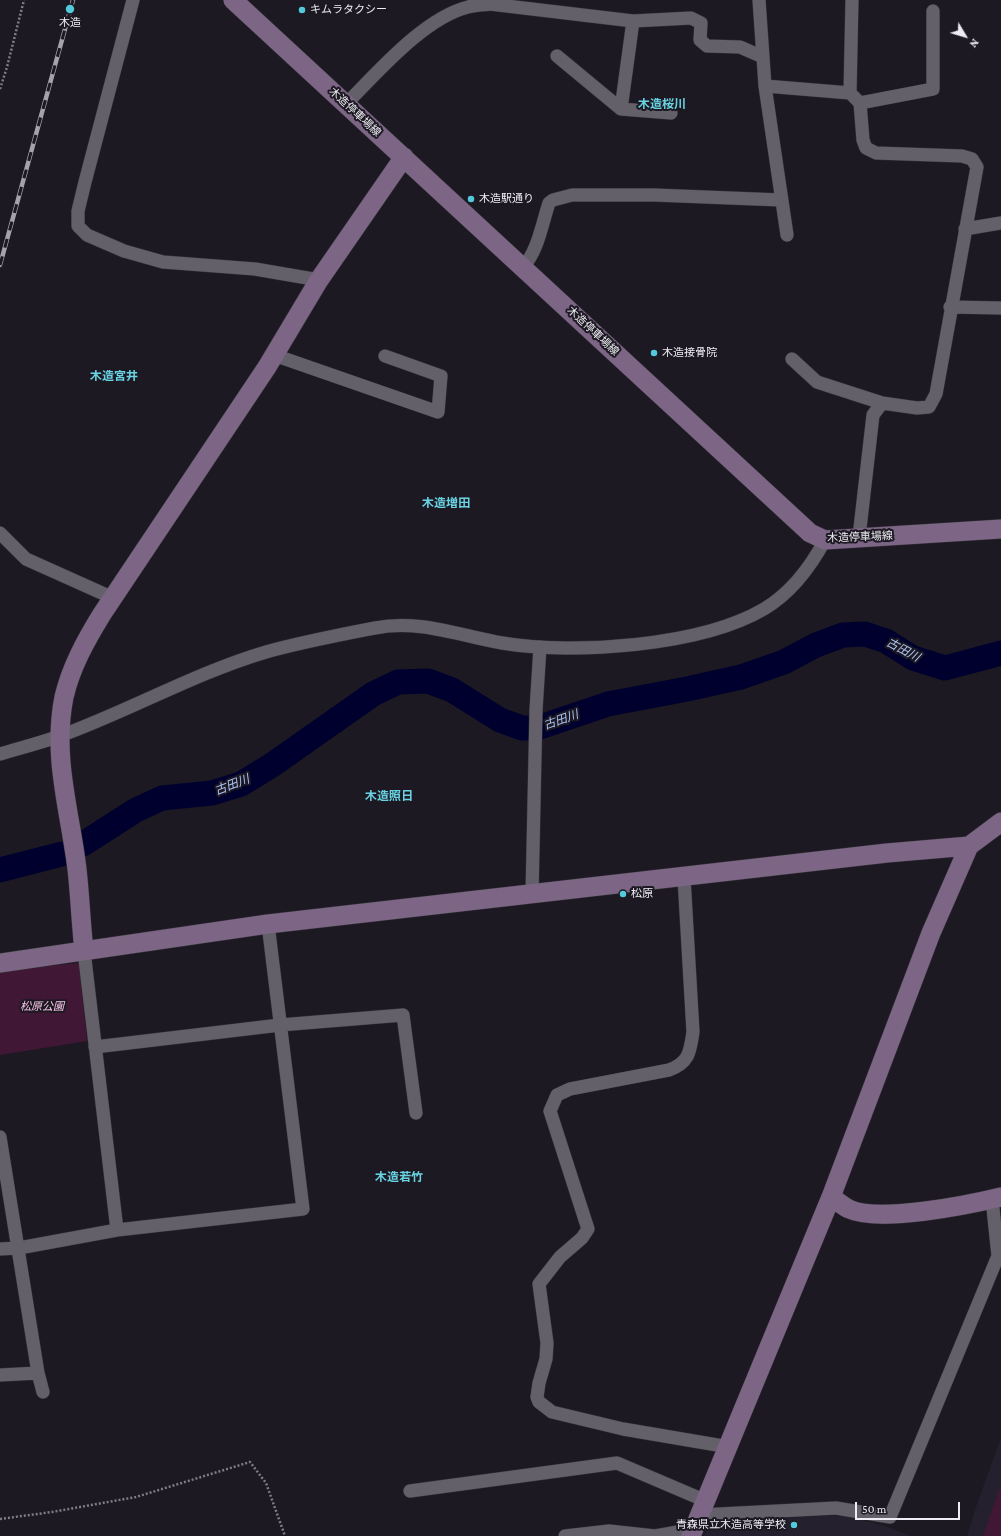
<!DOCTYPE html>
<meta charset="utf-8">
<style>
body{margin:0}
#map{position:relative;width:1001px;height:1536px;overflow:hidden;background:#1c1922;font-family:"Crimson Pro",serif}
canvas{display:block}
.north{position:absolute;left:945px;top:16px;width:40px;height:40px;-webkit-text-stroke:3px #1c1922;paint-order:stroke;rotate:128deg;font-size:11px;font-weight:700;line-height:16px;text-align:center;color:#efedf3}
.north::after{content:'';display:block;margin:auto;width:14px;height:18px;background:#efedf3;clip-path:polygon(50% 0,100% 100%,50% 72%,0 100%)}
.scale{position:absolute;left:855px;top:1502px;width:105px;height:18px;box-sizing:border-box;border:2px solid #efedf3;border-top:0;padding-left:5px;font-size:12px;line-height:14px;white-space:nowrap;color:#efedf3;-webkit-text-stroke:3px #1c1922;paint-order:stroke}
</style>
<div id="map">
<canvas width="1001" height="1536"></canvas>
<div class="north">N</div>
<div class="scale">50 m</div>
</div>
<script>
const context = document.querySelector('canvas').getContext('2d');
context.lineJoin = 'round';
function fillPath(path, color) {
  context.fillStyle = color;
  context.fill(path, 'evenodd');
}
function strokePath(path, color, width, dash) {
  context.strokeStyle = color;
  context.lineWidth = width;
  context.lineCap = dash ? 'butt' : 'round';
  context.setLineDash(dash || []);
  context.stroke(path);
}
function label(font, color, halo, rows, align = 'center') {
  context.font = font + ' "Crimson Pro","Noto Sans JP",serif';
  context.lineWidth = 4;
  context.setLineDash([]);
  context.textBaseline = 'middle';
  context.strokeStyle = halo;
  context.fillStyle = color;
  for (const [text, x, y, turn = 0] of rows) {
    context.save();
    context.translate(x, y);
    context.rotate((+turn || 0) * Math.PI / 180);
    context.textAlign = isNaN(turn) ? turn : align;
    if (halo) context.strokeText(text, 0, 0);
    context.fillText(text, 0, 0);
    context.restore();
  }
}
const built = new Path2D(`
 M1001,1438V1536H967L977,1504Z
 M818,1516H847L888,1527L911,1536H704L710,1522Z`);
const green = new Path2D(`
 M79,963L87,1041L0,1055V971Z
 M1001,1484V1536H983Z`);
const river = new Path2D(`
 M83,844L136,810L162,798L212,793L241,784L272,765L373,694L398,682L428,681L452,690L500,720L522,728H537L608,704L687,689L741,677L784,662L816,645L843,635L865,634L886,641L913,658L945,668L1001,653
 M0,870L62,854`);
const path = new Path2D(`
 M0,89L7,67L24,0
 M0,1519L52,1512L136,1497L250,1462L266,1483L285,1536`);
const street = new Path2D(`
 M133,0L85,182L78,211V226L87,235L124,251L163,262L255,269L319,280
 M759,0L765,86L787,235
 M557,56L621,109L671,113
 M765,86L850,93L860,103L863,140L866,148L876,153L962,156L972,159L977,167L936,394L929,407L917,408L882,403L873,415L859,537
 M850,93L852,0
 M860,103L933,89V11
 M346,104C378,72 424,18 468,7C475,5 483,5 490,4L633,21L691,18L701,23L700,40L707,46L740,47L763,57
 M621,109L633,21
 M965,229L1001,223
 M523,267C538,251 542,224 549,203L553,200L572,195H654L781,200
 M950,307L1001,308
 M274,355L438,412L441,376L385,356
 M792,359L817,382L882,403
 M0,533L26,559L113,598
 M0,754C20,748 40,743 60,736C129,711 195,673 266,652C302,642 339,635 375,628C418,619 461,636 502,643C574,655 701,646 764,609C791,593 811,566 825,540
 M684,878L693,1032C690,1052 689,1063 669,1070L570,1089L557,1095L550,1111L588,1229L582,1238L560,1257L539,1284L547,1343L546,1359L539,1383L537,1397L539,1402L552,1412L623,1429L729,1447
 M532,895L536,710L540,647
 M84,951L117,1230
 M95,1047L280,1025L403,1015L416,1113
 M0,1137L38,1373L43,1392
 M0,1249L19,1248L117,1230L303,1209L268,924
 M0,1375L38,1373
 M410,1491L617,1463L706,1501
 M700,1515L836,1508L890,1517L998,1256L992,1199
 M565,1536L609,1531L655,1536L695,1529`);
const secondary = new Path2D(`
 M233,0L810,533L825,540L1001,529
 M84,951C81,924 80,896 77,869C70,811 52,757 64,697C71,667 86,640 102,614L267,367L319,280L404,157
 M0,963L268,924L887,853L969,846
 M831,1197C837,1201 843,1206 849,1209C879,1223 968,1205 1001,1197
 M691,1536L831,1197L931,933L969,846L1001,822`);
const rail = new Path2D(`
 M0,265L73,0`);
const markers = [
 [70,9,5,"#53cadc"],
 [302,10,4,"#53cadc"],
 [471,199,4,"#53cadc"],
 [654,353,4,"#53cadc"],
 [623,894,4,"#53cadc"],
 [794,1525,4,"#53cadc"]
];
const poiNames = [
 ["キムラタクシー",310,10],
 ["木造",70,23,"center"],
 ["木造駅通り",479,199],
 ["木造接骨院",662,353],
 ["松原",631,894],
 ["青森県立木造高等学校",786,1525,"right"]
];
const streetNames = [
 ["木造停車場線",355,112,43],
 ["木造停車場線",593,331,43],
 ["木造停車場線",860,537,-2]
];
const parkNames = [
 ["松原公園",42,1007]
];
const neighbourhoodNames = [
 ["木造桜川",662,104],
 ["木造宮井",114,376],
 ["木造増田",446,503],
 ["木造照日",389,796],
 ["木造若竹",399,1177]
];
const waterNames = [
 ["古田川",903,650,28],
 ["古田川",561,720,-19],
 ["古田川",232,785,-21]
];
fillPath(built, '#25202e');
fillPath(green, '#401835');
strokePath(river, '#00002e', 25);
strokePath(street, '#353339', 14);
strokePath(secondary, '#353339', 20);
strokePath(path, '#7f7d84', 2.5, [2, 2]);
strokePath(street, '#63606a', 13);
strokePath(secondary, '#7d6586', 19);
strokePath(rail, '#a5a3aa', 4.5);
strokePath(rail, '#1c1922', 3, [9]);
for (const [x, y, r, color] of markers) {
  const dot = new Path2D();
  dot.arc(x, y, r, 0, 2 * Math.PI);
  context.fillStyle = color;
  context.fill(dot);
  strokePath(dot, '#1c1922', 1.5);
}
label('11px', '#efedf3', '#1c1922', poiNames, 'left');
label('11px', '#efedf3', '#1c1922', streetNames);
label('italic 11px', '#fac5e8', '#1c1922', parkNames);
label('bold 12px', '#69d3e3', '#1c1922', neighbourhoodNames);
label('italic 12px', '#adc6f8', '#1c1922', waterNames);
</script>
